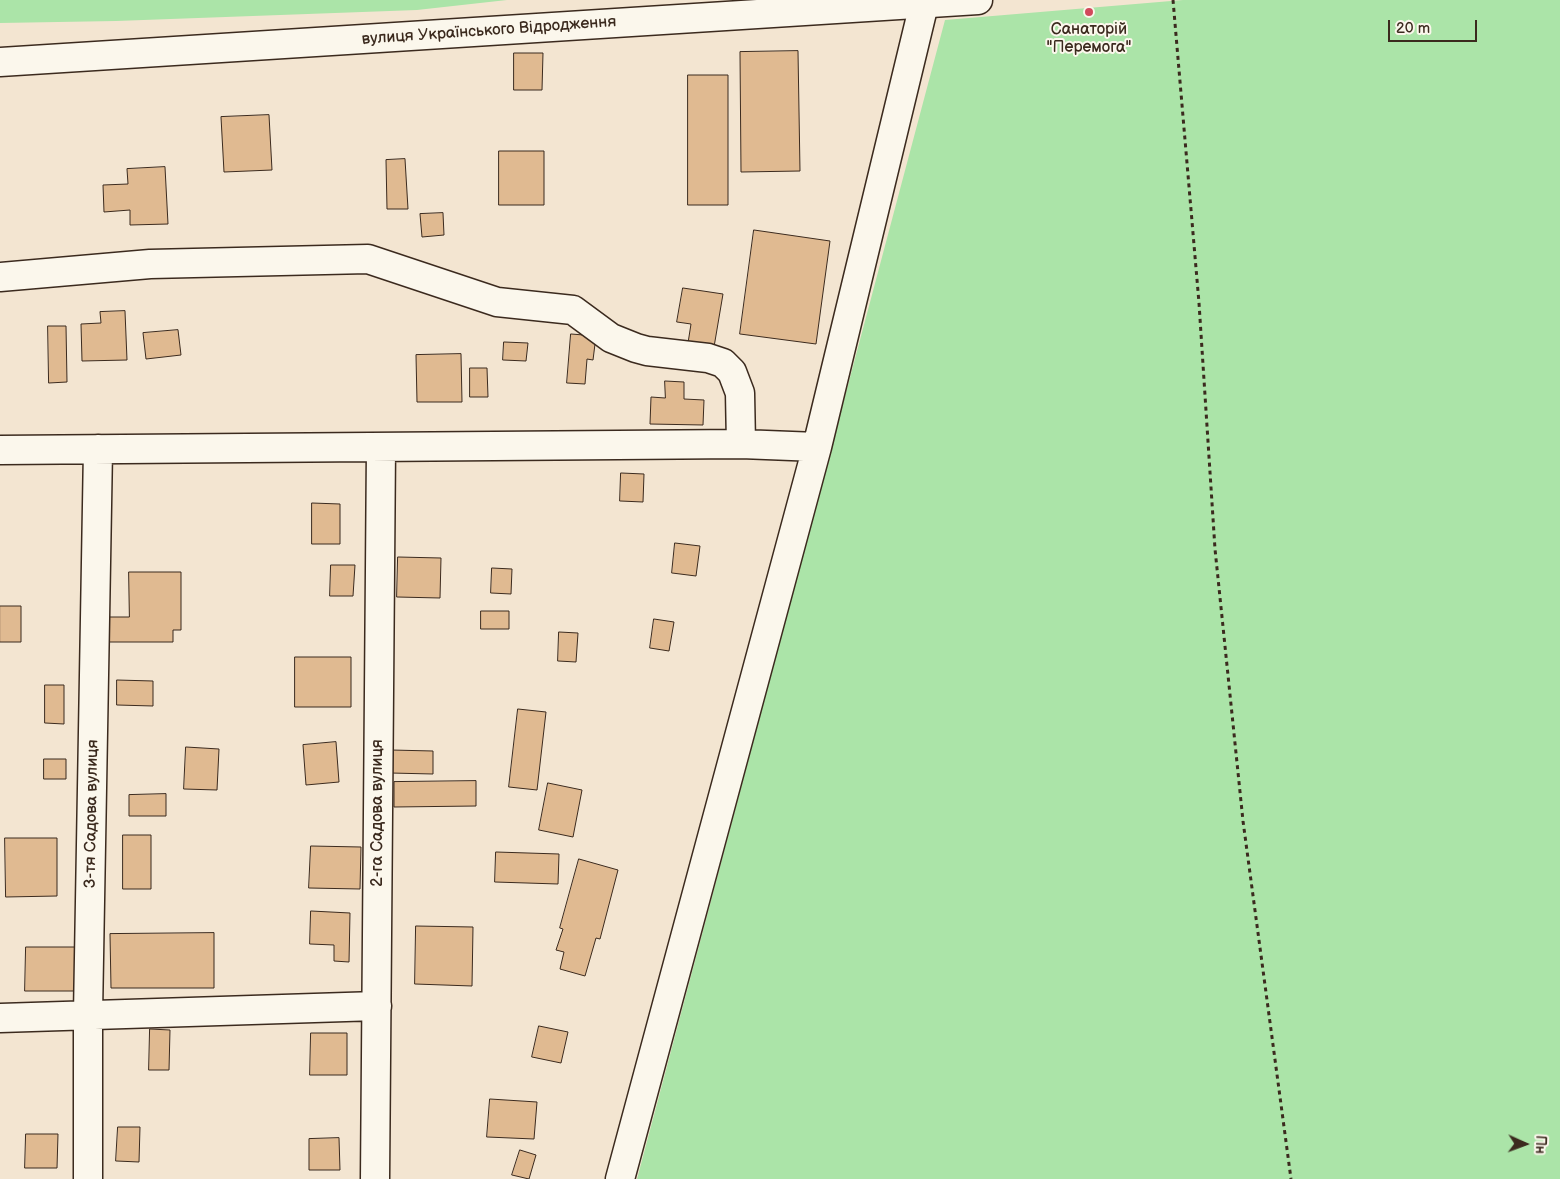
<!DOCTYPE html>
<meta charset="utf-8">
<style>
body{margin:0}
#map{position:relative;width:1560px;height:1179px;overflow:hidden;background:#f3e5d1;font-family:"Balsamiq Sans",sans-serif}
canvas{display:block}
.north{position:absolute;left:1500px;top:1119px;width:50px;height:50px;-webkit-text-stroke:4px #fbf7ec;paint-order:stroke;rotate:92deg;font-size:14px;font-weight:700;line-height:20px;text-align:center;color:#3b2a1e}
.north::after{content:'';display:block;margin:auto;width:18px;height:22px;background:#3b2a1e;clip-path:polygon(50% 0,100% 100%,50% 72%,0 100%)}
.scale{position:absolute;left:1388px;top:20px;width:89px;height:22px;box-sizing:border-box;border:2px solid #3b2a1e;border-top:0;padding-left:6px;font-size:15px;line-height:18px;white-space:nowrap;color:#3b2a1e;-webkit-text-stroke:4px #fbf7ec;paint-order:stroke}
</style>
<div id="map">
<canvas width="1560" height="1179"></canvas>
<div class="north">Пн</div>
<div class="scale">20 m</div>
</div>
<script>
const context = document.querySelector('canvas').getContext('2d');
context.lineJoin = 'round';
function fillPath(path, color) {
  context.fillStyle = color;
  context.fill(path, 'evenodd');
}
function strokePath(path, color, width, dash) {
  context.strokeStyle = color;
  context.lineWidth = width;
  context.lineCap = dash ? 'butt' : 'round';
  context.setLineDash(dash || []);
  context.stroke(path);
}
function label(font, color, halo, rows, align = 'center') {
  context.font = font + ' "Balsamiq Sans",sans-serif';
  context.lineWidth = 4;
  context.setLineDash([]);
  context.textBaseline = 'middle';
  context.strokeStyle = halo;
  context.fillStyle = color;
  for (const [text, x, y, turn = 0] of rows) {
    context.save();
    context.translate(x, y);
    context.rotate((+turn || 0) * Math.PI / 180);
    context.textAlign = isNaN(turn) ? turn : align;
    if (halo) context.strokeText(text, 0, 0);
    context.fillText(text, 0, 0);
    context.restore();
  }
}
const green = new Path2D(`
 M0,0H507L417,10L116,21L0,23Z
 M1183,0H1560V1179H637L945,20Z`);
const building = new Path2D(`
 M798,51L800,171L741,172L740,52Z
 M514,53H543L542,90H514Z
 M688,75H728V205H688Z
 M269,115L272,170L224,172L221,117Z
 M499,151H544V205H499Z
 M405,159L408,209H387L386,160Z
 M165,167L168,224L130,225V210L104,212L103,185L128,184L127,169Z
 M443,213L444,235L422,237L420,214Z
 M754,230L830,241L816,344L740,334Z
 M683,288L723,294L714,347L688,343L691,324L677,322Z
 M125,311L127,360L82,361L81,324L101,323L100,312Z
 M48,326H66L67,382L49,383Z
 M178,330L181,355L146,359L143,333Z
 M571,334L596,336L593,360L587,359L585,384L567,383Z
 M504,342L528,343L526,361L503,360Z
 M461,354L462,402H417L416,355Z
 M470,368H487L488,397H470Z
 M665,381L684,382V399L704,400L703,425L650,424L651,397L665,398Z
 M621,473L644,474L643,502L620,501Z
 M312,503L340,504V544H312Z
 M675,543L700,546L696,576L672,573Z
 M398,557L441,558L440,598L397,597Z
 M331,565H355L353,596H330Z
 M492,568L512,569L511,594L491,593Z
 M129,572H181V630H173V642H100V617H129Z
 M0,606H21V642H0Z
 M481,611H509V629H481Z
 M654,619L674,622L669,651L650,648Z
 M559,632L578,633L576,662L558,661Z
 M295,657H351V707H295Z
 M117,680L153,681V706L117,705Z
 M45,685H64V724L45,723Z
 M518,709L546,712L537,790L509,787Z
 M336,742L339,782L306,785L303,745Z
 M186,747L219,749L217,790L184,789Z
 M391,750L433,751V774L390,773Z
 M44,759H66V779H44Z
 M476,781V806L394,807V782Z
 M548,783L582,790L573,837L539,830Z
 M166,794V816H129V795Z
 M123,835H151V889H123Z
 M5,838H57V896L6,897Z
 M311,846L361,847L360,889L309,888Z
 M496,852L559,854L558,884L495,882Z
 M579,859L618,870L600,939L596,938L585,976L560,969L564,952L556,950L563,929L560,928Z
 M311,911L350,913L349,962L334,961V945L310,944Z
 M416,926L473,927L472,986L415,984Z
 M214,933V988H111L110,934Z
 M26,947H76V991H25Z
 M539,1026L568,1032L561,1063L532,1057Z
 M150,1029L170,1030L169,1070H149Z
 M311,1033H347V1075H310Z
 M490,1099L537,1102L534,1139L487,1137Z
 M118,1127H140L139,1162L116,1161Z
 M26,1134H58L57,1168H25Z
 M339,1138L340,1170H309V1139Z
 M520,1150L536,1155L529,1179L512,1175Z`);
const path = new Path2D(`
 M1173,0L1199,303L1215,549L1243,821L1291,1179`);
const street = new Path2D(`
 M0,277L150,264L368,259L497,302L573,310L611,338L636,348L647,351L708,358L723,363L732,372L740,393L741,444
 M0,450L741,444L817,447
 M0,1018L377,1006
 M88,1179V1014L98,449
 M375,1179L381,447
 M620,1179L817,447L924,4`);
const secondary = new Path2D(`
 M0,62L978,0`);
const markers = [
 [1089,12,5,"#d1495b"]
];
const poiNames = [
 ["Санаторій",1089,30],
 ["\"Перемога\"",1089,48]
];
const streetNames = [
 ["вулиця Українського Відродження",489,31,-4],
 ["2-га Садова вулиця",378,813,-90],
 ["3-тя Садова вулиця",92,814,-89]
];
fillPath(green, '#abe4a8');
fillPath(building, '#e0ba91');
strokePath(building, '#3b2a1e', 1);
strokePath(street, '#3b2a1e', 31);
strokePath(secondary, '#3b2a1e', 31);
strokePath(path, '#3b2a1e', 3, [4, 4]);
strokePath(street, '#fbf7ec', 28);
strokePath(secondary, '#fbf7ec', 28);
for (const [x, y, r, color] of markers) {
  const dot = new Path2D();
  dot.arc(x, y, r, 0, 2 * Math.PI);
  context.fillStyle = color;
  context.fill(dot);
  strokePath(dot, '#fbf7ec', 2);
}
label('16px', '#3b2a1e', '#fbf7ec', poiNames);
label('16px', '#3b2a1e', '#fbf7ec', streetNames);
</script>
